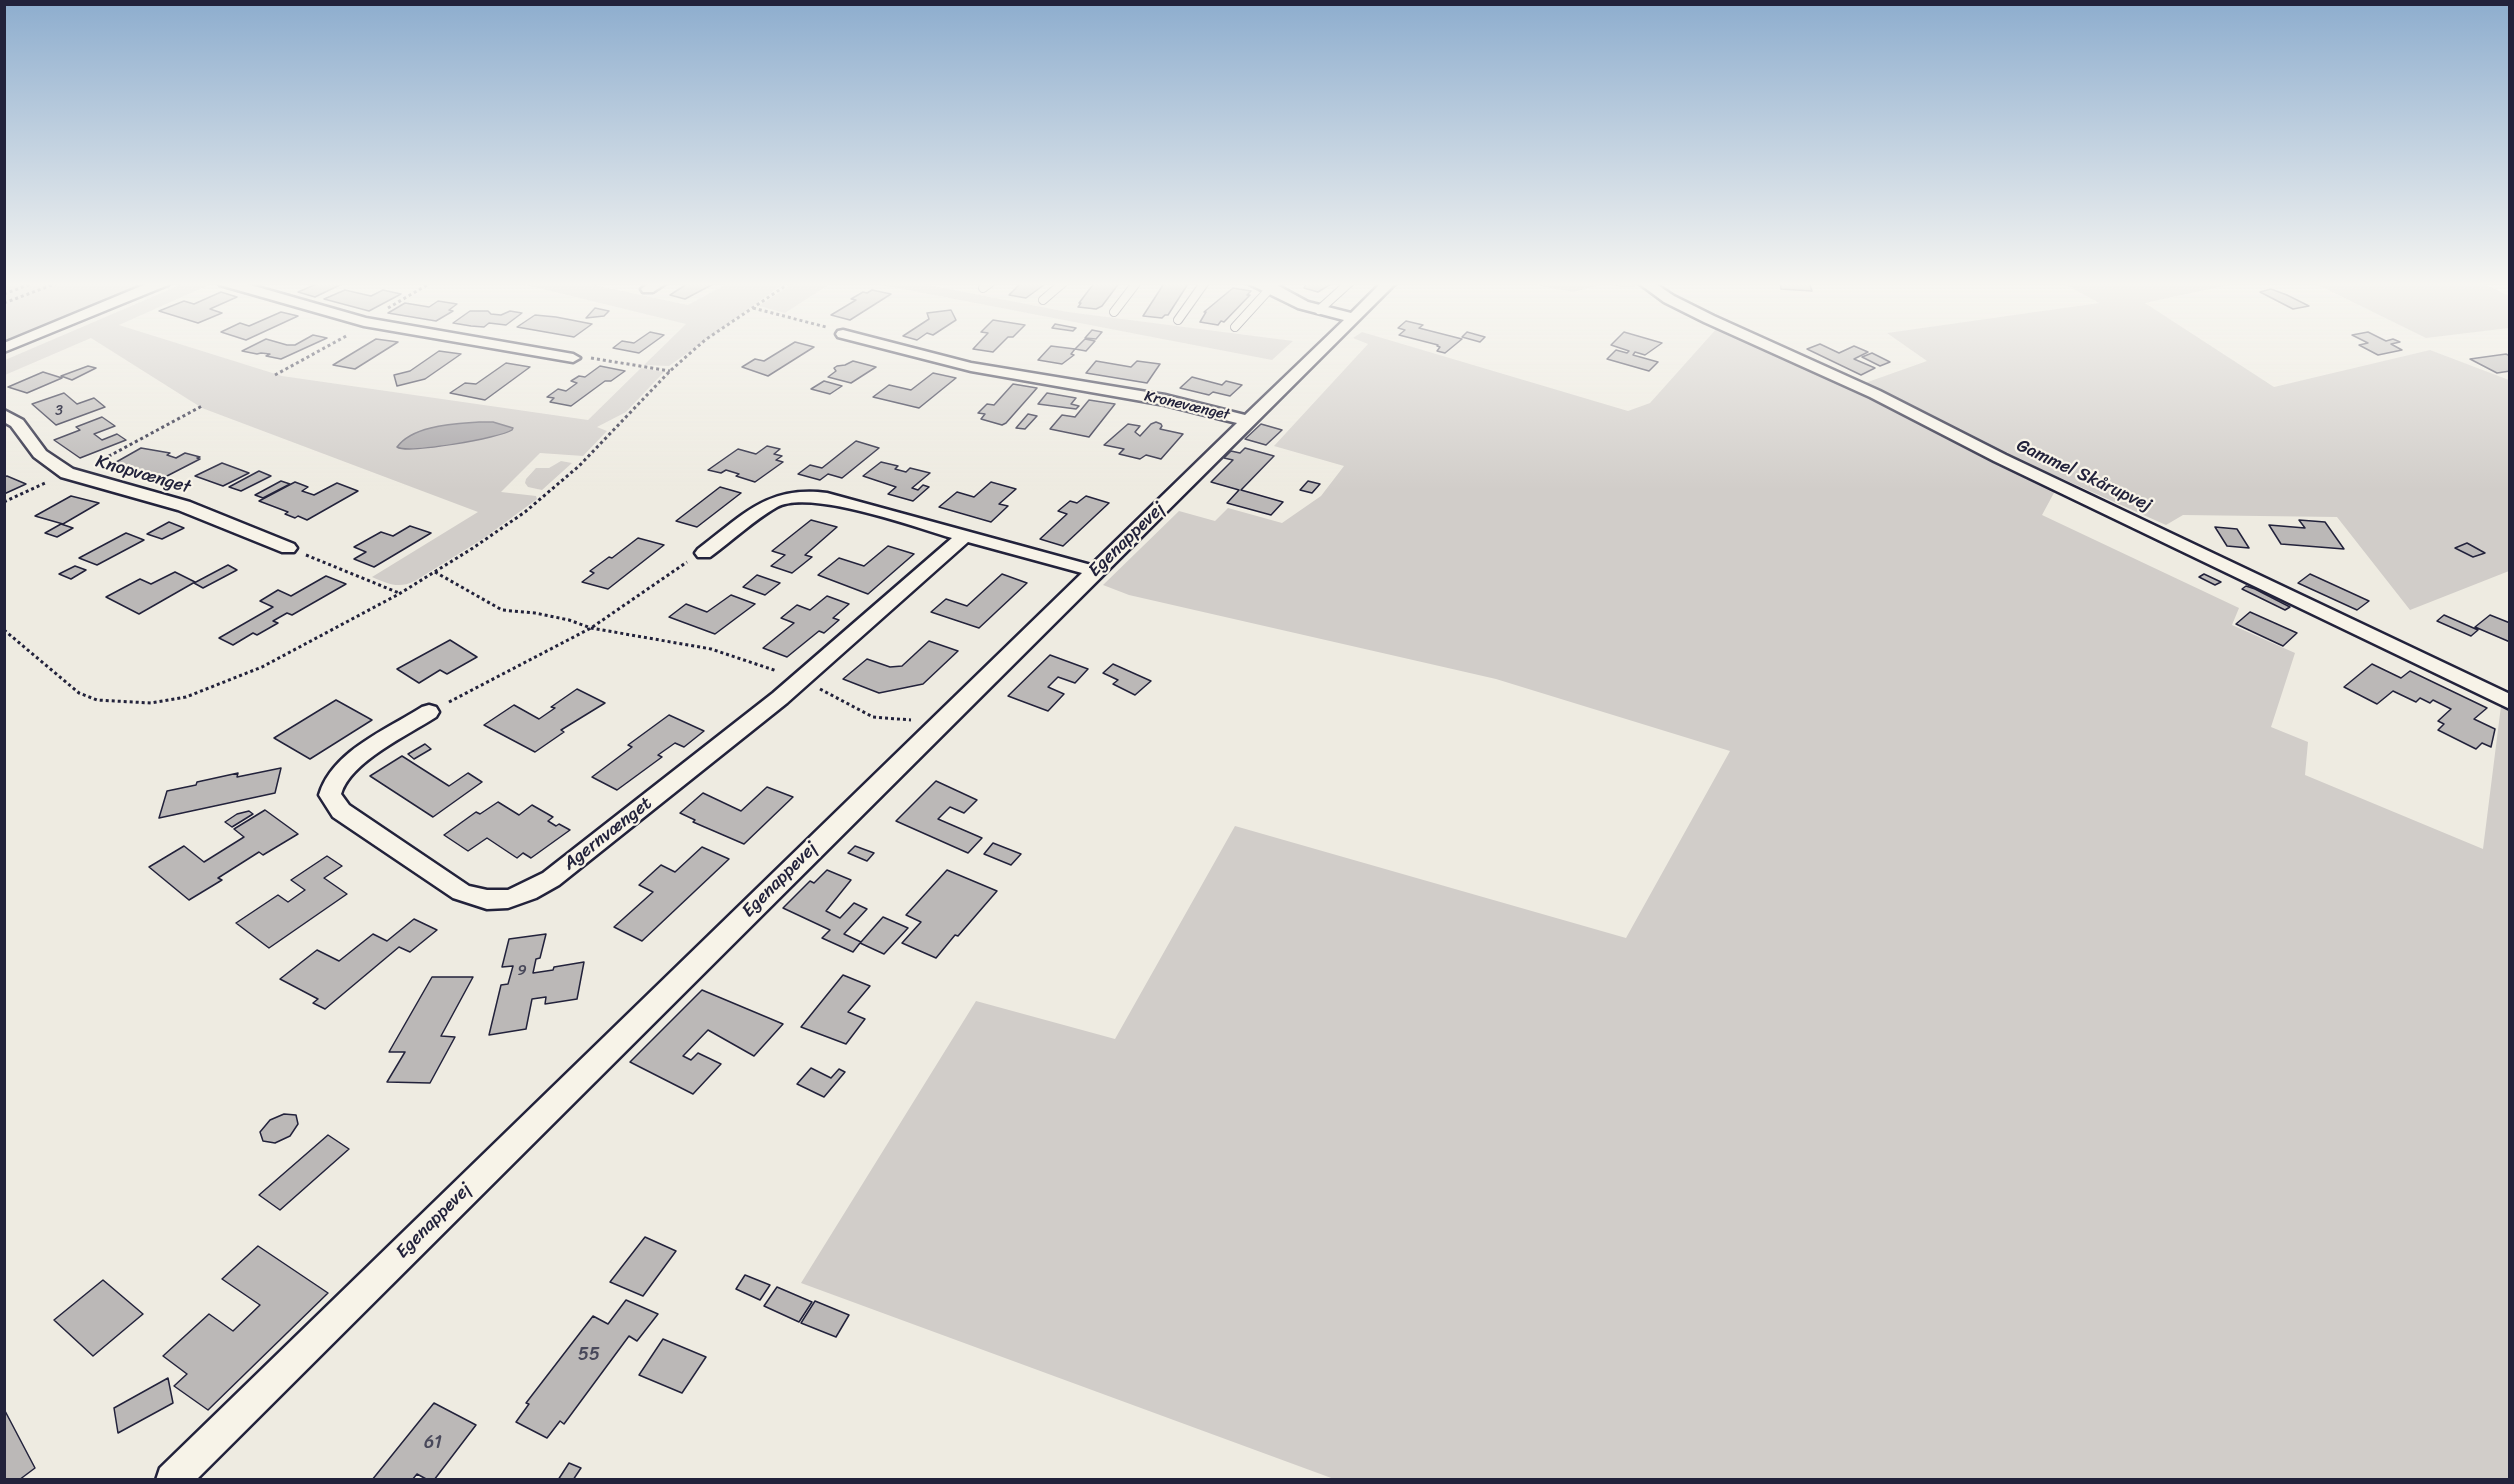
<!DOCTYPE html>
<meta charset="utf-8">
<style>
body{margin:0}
#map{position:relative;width:2514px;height:1484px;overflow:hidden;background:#eeebe1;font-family:Sriracha,sans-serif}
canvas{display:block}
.frame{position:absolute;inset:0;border:6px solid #22223b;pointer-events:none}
</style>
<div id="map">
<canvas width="2514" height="1484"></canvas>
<div class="frame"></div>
</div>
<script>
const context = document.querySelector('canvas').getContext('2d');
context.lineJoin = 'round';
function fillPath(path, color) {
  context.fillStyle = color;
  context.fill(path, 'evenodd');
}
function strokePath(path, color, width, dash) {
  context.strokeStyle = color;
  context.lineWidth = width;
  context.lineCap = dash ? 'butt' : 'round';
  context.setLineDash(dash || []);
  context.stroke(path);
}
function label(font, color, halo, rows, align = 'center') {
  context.font = font + ' Sriracha,sans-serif';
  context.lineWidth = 4.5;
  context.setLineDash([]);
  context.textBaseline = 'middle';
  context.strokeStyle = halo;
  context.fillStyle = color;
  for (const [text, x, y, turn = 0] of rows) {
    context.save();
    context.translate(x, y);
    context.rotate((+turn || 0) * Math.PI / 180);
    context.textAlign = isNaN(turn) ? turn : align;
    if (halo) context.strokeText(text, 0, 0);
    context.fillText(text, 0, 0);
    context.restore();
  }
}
const green = new Path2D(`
 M5,282H152L5,343Z
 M187,282H198L209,285L119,325L282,376L588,420L641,368L664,372L626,412L597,427L607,431L583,456L540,453L501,492L536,496L537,499L484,538L415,581C398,589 389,584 372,577L478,512L202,408L91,338L5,375V360Z
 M514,282H580L688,305L730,282H786L669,366L644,365L686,324Z
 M795,282H833L785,313L759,306Z
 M866,282H912L1068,312L1293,341L1272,360Z
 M1532,282H1632L1635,287H1621L1607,283L1574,292L1544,287Z
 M2061,282H2242L2145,303L2274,387L2430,350L2509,380V571L2410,610L2337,517L2183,515L2166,525L1982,443L1865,383L1927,361L1887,333L2099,303Z
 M2312,282H2480L2509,296V328L2426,338Z
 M1718,327L1851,388L1963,447L2055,491L2042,515L2239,608L2232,625L2295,653L2271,727L2308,742L2305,775L2483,849L2501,706L2509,710V1479H1334L801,1283L976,1001L1115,1039L1235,826L1626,938L1730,751L1496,679L1129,595L1103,585L1179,511L1215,521L1228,508L1282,523L1321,496L1344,466L1274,446L1368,344L1353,338L1362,332L1628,411L1650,403Z
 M561,461L572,463L542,490L528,487L525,483L526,479L536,468H549Z`);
const water = new Path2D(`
 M479,422H493L513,428L512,430C500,438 408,454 397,447C413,425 454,424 479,422Z`);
const building = new Path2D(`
 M321,282H346L315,297L298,292Z
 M690,282H717L685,299L670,295Z
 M1022,282H1048L1026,298L1009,295Z
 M1095,282H1120L1102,306L1096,309L1078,307L1081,303H1079Z
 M1165,282H1187L1185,284H1188L1168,315H1165L1162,318L1143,316Z
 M1307,282H1334L1318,292L1304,288Z
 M1780,282H1809L1812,291L1781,289Z
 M1233,288L1251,291L1247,295H1250L1224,322L1221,321L1218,325L1200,322L1206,312H1204Z
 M2271,289L2287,295L2309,306L2293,309L2260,292Z
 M345,290L371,296L383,290L401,294L369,311L324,299Z
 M872,290L891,294L850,320L831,315L856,300L851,299L863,292L867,293Z
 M221,292L237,297L210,309L222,313L198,323L159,311L184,301L194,304Z
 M438,301L457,304L449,310L453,311L436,321L388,313L405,303L429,307Z
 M595,308L609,311L604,316L586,318Z
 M951,310L956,320L933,335L927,333L917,340L903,336L929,319L927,313Z
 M470,311H488L491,314L501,315L510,311L522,313L506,325L489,323L484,327L471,326L453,323Z
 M281,312L298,316L246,340L221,332L240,323L249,326Z
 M535,315L556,317L592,324L574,337L517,327Z
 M993,320L1025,325L1013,337H1008L993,352L973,349L988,333L981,332Z
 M1406,321L1423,325L1419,328L1462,339L1445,353L1437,351L1440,347L1437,346L1438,345L1399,335L1405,330L1398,328Z
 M1055,324L1076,328L1073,331L1052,328Z
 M1092,330L1102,332L1096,339L1085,338Z
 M650,332L664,335L639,353L613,348L622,341L634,343Z
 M1467,332L1485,337L1480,342L1462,337Z
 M1624,332L1662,343L1645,355L1635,352L1633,355L1658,362L1649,371L1607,359L1616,350L1627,353L1629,351L1611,345Z
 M2368,332L2386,341L2393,339L2400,342L2391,344L2402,350L2378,355L2359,345L2368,343L2352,335Z
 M313,335L327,338L281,359L266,356L270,354L261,353L257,354L242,351L266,339L287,345H295Z
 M376,339L398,342L355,369L333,365Z
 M1085,339L1095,341L1086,351L1075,349Z
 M795,342L814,347L768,376L742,367L755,359L764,361Z
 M1820,344L1839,353L1854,346L1868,352L1854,359L1875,368L1861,375L1807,349Z
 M1051,346L1075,349L1071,354L1074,355L1062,364L1038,360Z
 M439,351L461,354L425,379L397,386L394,375L410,371Z
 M1872,353L1890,362L1880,366L1862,357Z
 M2506,354L2510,356V371L2497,373L2470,359Z
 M853,361L876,367L851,383L828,377L836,371L834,368L837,366L845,365Z
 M1096,361L1131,367L1137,361L1160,364L1147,383L1086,373Z
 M506,363L530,367L485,400L450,393L465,383L476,384Z
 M88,366L96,368L72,380L61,376Z
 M600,366L625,371L611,381H605L571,406L550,402L554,398L547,397L558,389L566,391L577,383L571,381L579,376L585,377Z
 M43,372L62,378L27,393L8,387Z
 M933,373L956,378L919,408L873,397L889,385L911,390Z
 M1192,377L1222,385L1226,381L1242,385L1230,396L1213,392L1209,395L1180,388Z
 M824,381L842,386L830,394L811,389Z
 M1013,384L1037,388L1006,423L1002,425L981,419L985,414L978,413L987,404L994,405Z
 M64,393L77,404L94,398L105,407L56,425L32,404Z
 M1047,393L1076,398L1071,404L1079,406L1076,409L1038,404Z
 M1089,400L1115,404L1089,437L1050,429L1062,415L1075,417Z
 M1028,414L1037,416L1025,429L1016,428Z
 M102,417L115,426L94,434L102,440L117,434L126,440L80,458L54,440L80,430L76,427Z
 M1156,422L1161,424L1162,426L1160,429L1183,434L1161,459L1146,455L1140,459L1119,454L1124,449L1104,445L1128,424L1140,426L1135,432L1140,436L1151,424Z
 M1261,424L1282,430L1266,445L1245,439Z
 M856,441L879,448L842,478L828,474L820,480L798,474L810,465L822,468Z
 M767,446L780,449L774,454L782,456L776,460L783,462L755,482L736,476L739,474L726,470L721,473L708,470L738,449L756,454Z
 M141,448L170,453L167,455L176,458L185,453L200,457L197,458L200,459L165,477L133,472L111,465Z
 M1245,448L1274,456L1241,490L1283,502L1271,515L1227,503L1239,490L1211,482L1233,460L1224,458L1231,451L1240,453Z
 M881,462L898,466L895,469L906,472L910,468L930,473L912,488L918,490L923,485L929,487L913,501L888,494L896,487L863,476Z
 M222,463L249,473L223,486L195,476Z
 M259,471L271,476L241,491L229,487Z
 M7,476L26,484L4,494V477Z
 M281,481L290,484L263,498L255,495Z
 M1308,481L1320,484L1312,493L1300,490Z
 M295,482L308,487L302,491L314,495L337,483L358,491L307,520L298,516L295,518L285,514L288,512L259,501Z
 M991,482L1016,489L999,504L1008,506L991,522L939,507L957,492L974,497Z
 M720,487L741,493L697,527L676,521Z
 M71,496L99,503L63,524L35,516Z
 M1086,496L1109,503L1063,546L1040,539L1067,514L1058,511L1070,501L1077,503Z
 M811,520L837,527L805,555L812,557L792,573L771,566L785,555L772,551Z
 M2299,520L2325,522L2344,549L2281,544L2269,525L2305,528Z
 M169,522L184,528L162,539L147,534Z
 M61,524L73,528L57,537L45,533Z
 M410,526L431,533L374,567L354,559L366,552L354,547L381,532L393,536Z
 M2215,527L2237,529L2249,548L2227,546Z
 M126,533L144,540L97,565L79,558Z
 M638,538L664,545L608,589L582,582L594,573L590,571L609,557L612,558Z
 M2467,543L2485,553L2473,557L2455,548Z
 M888,546L914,554L868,594L818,575L839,558L864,566Z
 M228,565L237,570L203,588L194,583Z
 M75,566L86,570L71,579L59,574Z
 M175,572L195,582L139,614L106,597L140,579L151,584Z
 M1002,574L1027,583L979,628L931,612L946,599L967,606Z
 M2204,574L2221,582L2215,585L2199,577Z
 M2310,574L2369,601L2357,610L2298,583Z
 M757,575L780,583L765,595L743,587Z
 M326,576L346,584L292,615L287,613L273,621L278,623L257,635L253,633L233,645L219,638L273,607L260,601L278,590L291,596Z
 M2246,586L2255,589L2290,607L2285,610L2242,589Z
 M731,595L755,604L715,634L669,617L686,604L707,612Z
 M827,596L849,604L833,618L839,620L824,633L819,631L787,657L763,648L794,623L781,618L797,605L810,610Z
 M2250,612L2297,633L2283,646L2236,624Z
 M2444,615L2478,630L2471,636L2437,621Z
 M2490,615L2510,623V642L2475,627Z
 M450,640L477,657L447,674L440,670L419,683L397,669Z
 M929,641L958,651L923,684L879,693L843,679L867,659L890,667L902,666Z
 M1050,655L1088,669L1075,683L1058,677L1048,687L1064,694L1048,711L1008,696Z
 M1113,664L1151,681L1135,695L1113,684L1118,680L1103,673Z
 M2372,664L2401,678L2410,671L2487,708L2474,719L2495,729L2491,747L2482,743L2476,749L2438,730L2444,724L2438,721L2451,709L2433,700L2430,703L2420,698L2416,702L2393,691L2377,704L2344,687Z
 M577,689L605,703L561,730L564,732L535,752L484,725L514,705L539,719L555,708L551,707Z
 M336,700L372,720L310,759L274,738Z
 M669,715L704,731L684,747L675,743L658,755L662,757L617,790L592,777L632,747L628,745Z
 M425,744L431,749L414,759L408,754Z
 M402,756L449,786L468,773L482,782L433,817L370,776Z
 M281,768L275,793L159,818L167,791L196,785L197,782L238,773L237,777Z
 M936,781L977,800L964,813L950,807L938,819L982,838L968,853L896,821Z
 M767,787L793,797L744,844L693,822L695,820L680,813L703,793L741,811Z
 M498,802L519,815L532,805L553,817L548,821L556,826L559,824L570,830L531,858L523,853L517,858L487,838L468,851L444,835L476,812L480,814Z
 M265,810L298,834L263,855L259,852L218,878L222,880L189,900L149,867L184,846L204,862L244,837L234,829Z
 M249,811L253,814L232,827L225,822L237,814Z
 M993,843L1021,854L1011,865L984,854Z
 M855,846L874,853L867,861L848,853Z
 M702,847L729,859L642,941L614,927L653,892L639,885L661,865L675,872Z
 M327,856L342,866L324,878L347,894L269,948L236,923L278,895L288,902L305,890L291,880Z
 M827,870L851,880L826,911L840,918L854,903L867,909L844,934L861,942L883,917L908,928L884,954L860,943L853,952L822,938L830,930L783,908L810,881L814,883Z
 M947,870L997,891L958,936L955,935L936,958L902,943L921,922L906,915Z
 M414,919L437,930L410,952L399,947L325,1009L313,1003L318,999L280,979L317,950L339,961L373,934L387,941Z
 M546,934L540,958L536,959L533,973L553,970L554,967L584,962L577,999L545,1004L546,997L532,999L526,1029L489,1035L501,985L508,984L513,966L502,967L509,939Z
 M843,975L870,986L848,1012L865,1019L846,1044L801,1027Z
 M432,977H473L441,1036L455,1037L430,1083L387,1082L405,1052H389Z
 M702,990L783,1024L754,1056L708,1030L683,1056L691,1060L698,1053L721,1064L693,1094L630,1062Z
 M811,1068L831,1078L839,1069L845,1072L824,1097L797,1084Z
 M284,1114L296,1115L298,1124L290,1136L275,1143L263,1141L260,1132L270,1120Z
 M328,1135L349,1149L280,1210L259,1195Z
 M645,1237L676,1251L643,1296L610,1282Z
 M258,1246L328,1293L208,1410L174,1386L187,1374L163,1356L209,1314L233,1331L260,1305L222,1279Z
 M745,1275L770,1285L760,1300L736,1289Z
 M103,1280L143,1314L93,1356L54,1320Z
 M777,1287L812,1302L799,1322L764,1306Z
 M626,1300L658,1314L637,1341L629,1336L564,1424L560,1421L547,1438L516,1422L529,1404L526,1403L593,1316L608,1324Z
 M815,1301L849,1315L836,1337L801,1323Z
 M663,1339L706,1357L682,1393L639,1375Z
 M168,1378L173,1403L118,1433L114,1408Z
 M434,1403L476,1425L434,1480H428L417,1474L412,1480H372Z
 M4,1409L35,1468L19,1480H4Z
 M569,1463L581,1468L573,1480H558Z`);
const path = new Path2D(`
 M4,294L36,282
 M4,303L60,282
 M388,308L432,282
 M753,308L826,327
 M591,358L670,371
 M275,375L348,335
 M98,462L202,406
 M4,502L47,482
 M306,555L399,593
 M435,572L502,610L535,613L569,620L591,628L711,649L777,671
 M4,630L79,693L97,700L151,703L186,697L262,667L399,594L473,548L525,512L579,466L670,371L705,340L791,282
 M820,689L873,717L911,720
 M449,702L591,628L687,562`);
const lane = new Path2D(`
 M983,288L991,282
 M1043,300L1064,282
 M1319,310L1350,282
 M1114,312L1137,282
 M1178,320L1205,282
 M1235,327L1276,282`);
const street = new Path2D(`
 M151,282H170L168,285L4,352V343Z
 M218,282H240L366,318L573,354L580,358L573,362L364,326L220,285Z
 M651,282H668L653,292H643L641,289Z
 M1245,282L1275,284L1308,302L1351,313L1382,282H1397L196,1480H156L160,1468L1082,573L968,542L787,703L559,885L536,898L508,908L487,909L453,898L333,817L319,795C332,751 386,730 422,707L429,705L436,707L439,712L436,717C408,735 350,762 341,794L349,805L469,886L487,890H508L543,873L773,693L952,538C915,527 810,489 777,507C754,520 732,541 710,557H698L695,553L698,549C742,516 767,485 827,493L1091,565L1237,423L1165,405L971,371L838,337L836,334L838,331L843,330L971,363L1165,395L1245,415L1344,320L1298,308Z
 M1637,282H1653L1674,296L1714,316L1880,391L2006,455L2510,694V709L1994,461L1870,397L1704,322L1664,302Z
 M4,410L23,420L46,451L73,469L190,502L294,544L297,548L294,552H282L178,510L61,477L34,457L11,426L4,422Z`);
const farNumbernames = [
 ["3",59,411]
];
const farStreetnames = [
 ["Kronevænget",1187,406,13]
];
const numberNames = [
 ["9",522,971]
];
const streetNames = [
 ["Knopvænget",143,475,16],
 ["Gammel Skårupvej",2084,476,25],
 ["Egenappevej",1127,540,-44],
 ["Agernvænget",608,834,-38],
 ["Egenappevej",780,880,-45],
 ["Egenappevej",434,1221,-45]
];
const nearNumbernames = [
 ["55",589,1355],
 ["61",433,1443]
];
fillPath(green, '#d1cdc9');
fillPath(water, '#a6a3a6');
strokePath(water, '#716f7b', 1.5);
fillPath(building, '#bbb8b7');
strokePath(building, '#22223b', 1.5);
strokePath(lane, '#22223b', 10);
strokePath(street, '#22223b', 5);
strokePath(path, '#22223b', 3, [3, 3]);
strokePath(lane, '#f7f3e8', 8);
fillPath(street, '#f7f3e8');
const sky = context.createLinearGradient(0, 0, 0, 490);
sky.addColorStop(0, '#8dadce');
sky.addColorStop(0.58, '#f7f6f2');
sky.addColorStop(1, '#f7f6f200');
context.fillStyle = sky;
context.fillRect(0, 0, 2514, 490);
label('14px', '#48485a', null, farNumbernames);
label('15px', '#22223b', '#f7f3e8', farStreetnames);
label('15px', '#48485a', null, numberNames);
label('18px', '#22223b', '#f7f3e8', streetNames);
label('18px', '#48485a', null, nearNumbernames);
</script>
